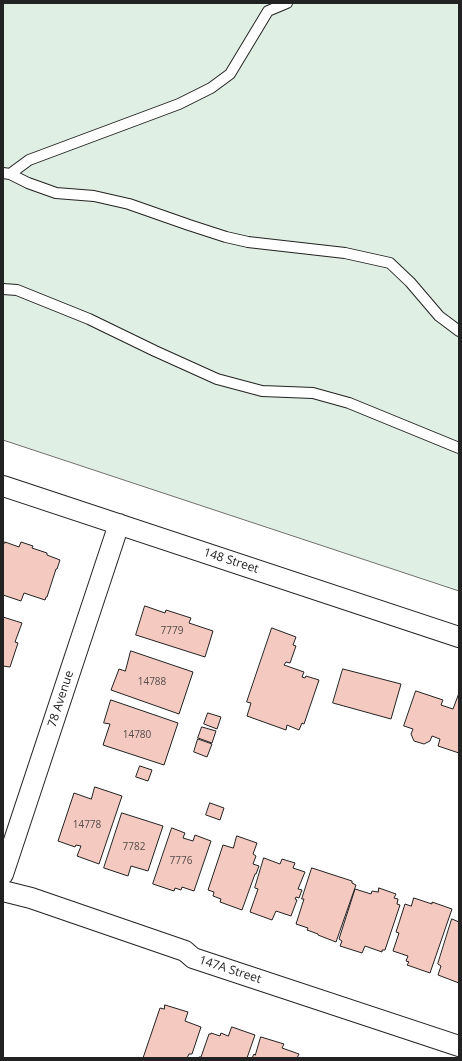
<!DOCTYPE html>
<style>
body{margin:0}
#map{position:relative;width:462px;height:1061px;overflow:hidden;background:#fff;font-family:"Open Sans",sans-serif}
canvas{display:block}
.frame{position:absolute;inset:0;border:4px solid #222;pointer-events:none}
</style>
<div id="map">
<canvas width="462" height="1061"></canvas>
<div class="frame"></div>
</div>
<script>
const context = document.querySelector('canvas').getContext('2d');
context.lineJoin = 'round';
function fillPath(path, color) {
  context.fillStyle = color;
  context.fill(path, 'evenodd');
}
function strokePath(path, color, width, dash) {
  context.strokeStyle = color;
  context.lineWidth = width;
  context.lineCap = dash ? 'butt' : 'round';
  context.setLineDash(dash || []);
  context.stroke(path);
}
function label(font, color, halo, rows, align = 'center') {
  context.font = font + ' "Open Sans",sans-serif';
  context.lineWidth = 3;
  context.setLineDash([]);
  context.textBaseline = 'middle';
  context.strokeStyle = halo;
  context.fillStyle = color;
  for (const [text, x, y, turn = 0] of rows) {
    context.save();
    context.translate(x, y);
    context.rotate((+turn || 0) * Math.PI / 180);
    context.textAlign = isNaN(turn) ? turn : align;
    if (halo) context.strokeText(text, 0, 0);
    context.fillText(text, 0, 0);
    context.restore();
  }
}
const green = new Path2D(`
 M3,3H459V591L3,440Z`);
const building = new Path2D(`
 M5,542L19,547L21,542L33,546L32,548L47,553V555L60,560L57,569H56L47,597H46L45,600L24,593L21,601L3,595V543H5Z
 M145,606L165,613L166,610L191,618L189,623L213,631L205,657L136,635Z
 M3,617L22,623L15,642L18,643L10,667L3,666Z
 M272,628L296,637L293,645L296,646L290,663L286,662L284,665L304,672L302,677L305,678L306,676L319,680L304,724L302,723L299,730L287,725L286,730L247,716L251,703L247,702Z
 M131,651L193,672L179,714L111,690L119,669L125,671Z
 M343,669L401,684L391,719L333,703Z
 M416,691L443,700L441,705L453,709L459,693V753L438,746L440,739L432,736L430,741L424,744L414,741L411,734L413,729L404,726Z
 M111,700L178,723L164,765L103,745L110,724L104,723Z
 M208,713L221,717L217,729L204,724Z
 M202,727L216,731L212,743L198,738Z
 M198,739L212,744L207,757L194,752Z
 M140,766L152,770L148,781L136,777Z
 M95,787L122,796L99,864L77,856L81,846L76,845L75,847L58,841L74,793L91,799Z
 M210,803L224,808L220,820L206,815Z
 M122,813L163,826L148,871L131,866L128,876L104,868Z
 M172,828L185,833L183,838L193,841L195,835L211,841L194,891L182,887L181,890L175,888L174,891L153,884Z
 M237,836L257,843L253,854L256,856L253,864L259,866L256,874H255L242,910L220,902L221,899L213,896L214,892L208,890L223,845L233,848Z
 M264,858L280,864L282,859L295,863L293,868L305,872L298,889L302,890L299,898L296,897L295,899L297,900L291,916L276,911L272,920L250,912L258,889L255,888Z
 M312,868L352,881V883L356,885L336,942L318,935V934L307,930L308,928L296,924L304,899H302Z
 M379,888L396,894L394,898L398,899L397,904L400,905L385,950H382V952L365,946L362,953L340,946L342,941L339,939L355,889L371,894L372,891L378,892Z
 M414,898L432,904V902L452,909L430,973L407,965L409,962L406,961L408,956L393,951L399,933L396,932L405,904L411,906Z
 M452,919L459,922V983L438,975L441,966L438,964Z
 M165,1005L188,1012L185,1021L201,1027L192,1054H189L187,1058H143L160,1008L164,1009Z
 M232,1027L255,1035L247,1058H198L199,1057H201L209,1034H211V1033L220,1036L221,1033L228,1036Z
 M261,1037L284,1044L282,1048L299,1054L297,1058H252L254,1054L255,1055Z`);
const lane = new Path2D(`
 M3,173L10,174L29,160L179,104L211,88L230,74L268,11L287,3
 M10,174L28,183L56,193L94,196L129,204L189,225L226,237L248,242L345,253L390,263L410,282L439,316L459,331
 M3,289L17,290L89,319L155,351L217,379L262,391L313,393L349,403L459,448`);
const street = new Path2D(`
 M3,486L459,637
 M3,874L119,524
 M3,891L31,898L185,951L193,958L459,1046`);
const numberNames = [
 ["7779",172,631],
 ["14788",152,682],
 ["14780",137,735],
 ["14778",87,825],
 ["7782",134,847],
 ["7776",181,861]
];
const streetNames = [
 ["148 Street",231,561,18],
 ["78 Avenue",61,699,-72],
 ["147A Street",230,970,18]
];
fillPath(green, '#e0efe3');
strokePath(green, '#6f6f6f', 1);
fillPath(building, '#f3c9c0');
strokePath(building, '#222', 1);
strokePath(lane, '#222', 12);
strokePath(street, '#222', 22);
strokePath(lane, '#fff', 10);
strokePath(street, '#fff', 20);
label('10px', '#564c4a', null, numberNames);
label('12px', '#222', '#fff', streetNames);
</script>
